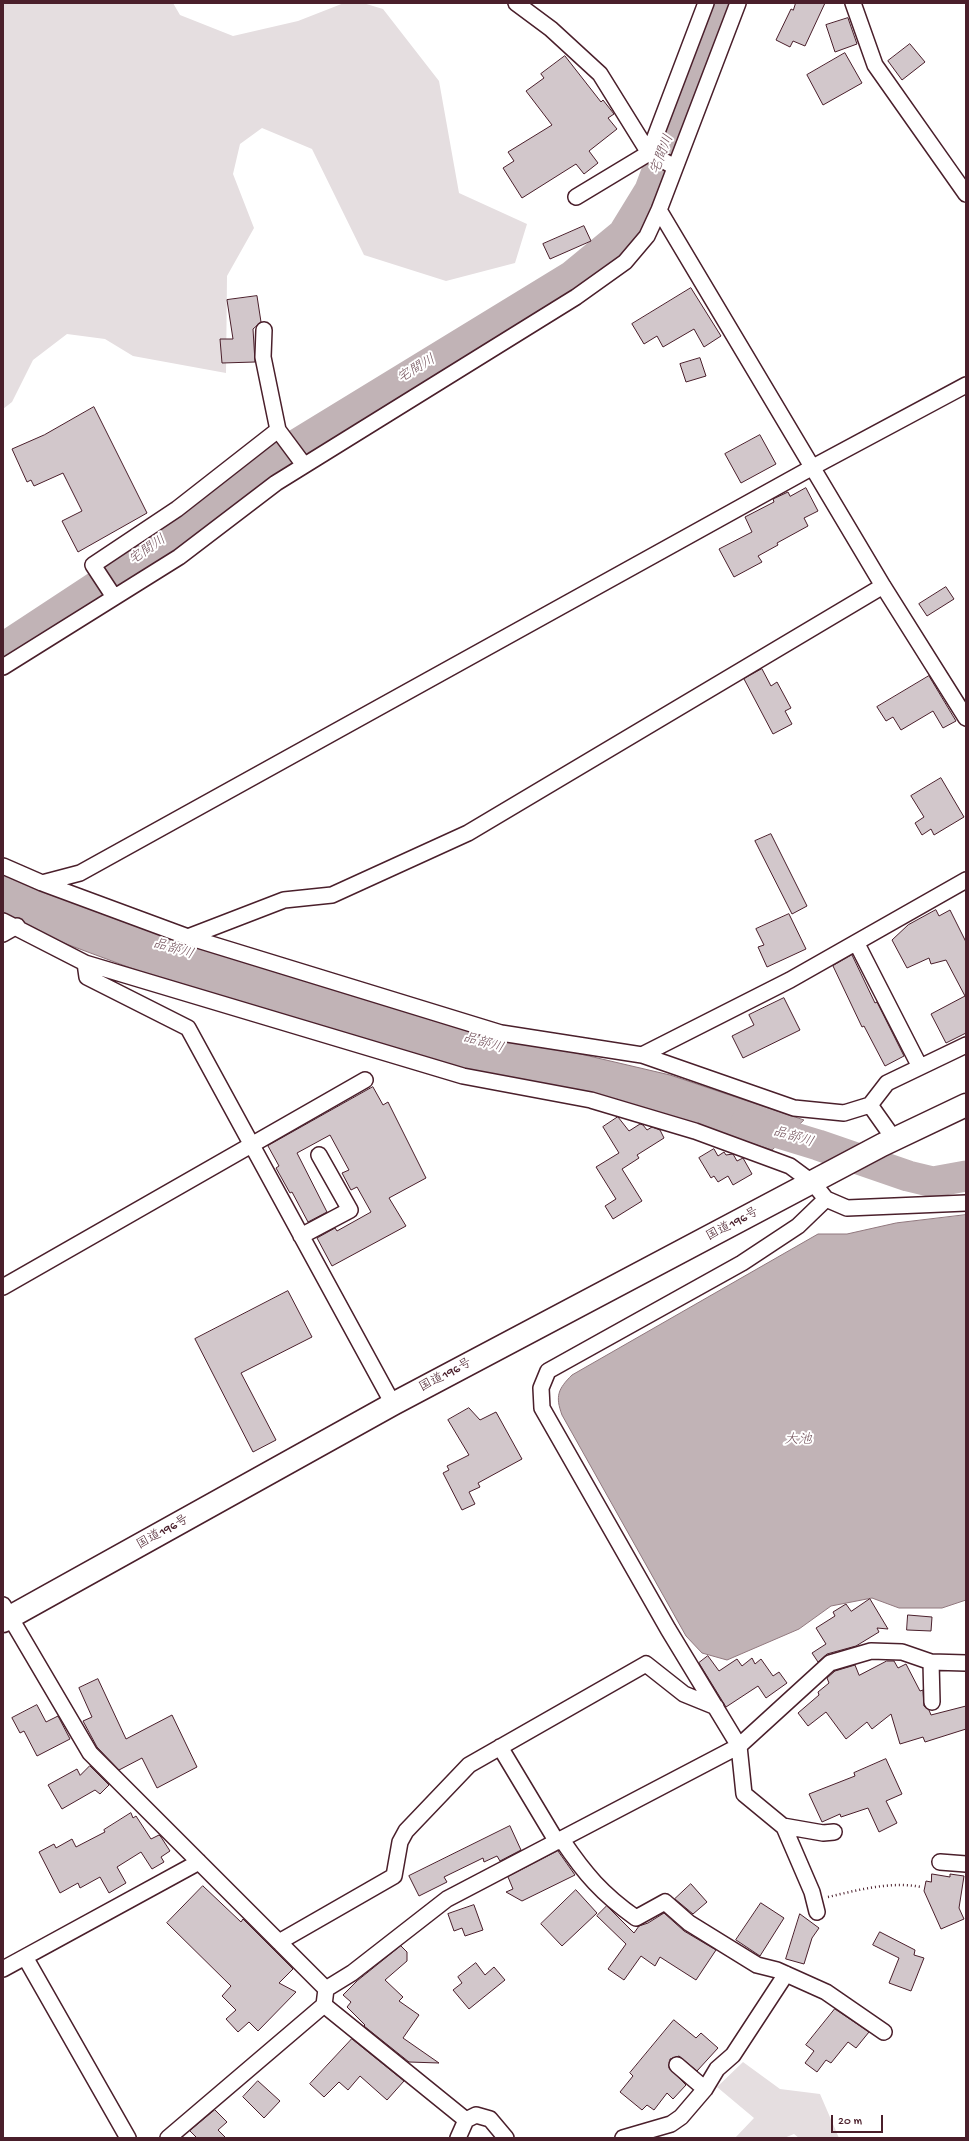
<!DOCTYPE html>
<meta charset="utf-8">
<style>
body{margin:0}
#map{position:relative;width:969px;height:2141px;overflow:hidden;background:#fff;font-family:"Gochi Hand",sans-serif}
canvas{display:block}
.frame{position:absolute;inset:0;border:4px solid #4a1f2b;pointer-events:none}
.scale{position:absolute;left:831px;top:2115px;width:52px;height:18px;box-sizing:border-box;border:2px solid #4a1f2b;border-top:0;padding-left:5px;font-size:12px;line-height:14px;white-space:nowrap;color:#4a1f2b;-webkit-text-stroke:3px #fff;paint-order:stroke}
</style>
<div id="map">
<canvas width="969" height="2141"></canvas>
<div class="frame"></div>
<div class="scale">20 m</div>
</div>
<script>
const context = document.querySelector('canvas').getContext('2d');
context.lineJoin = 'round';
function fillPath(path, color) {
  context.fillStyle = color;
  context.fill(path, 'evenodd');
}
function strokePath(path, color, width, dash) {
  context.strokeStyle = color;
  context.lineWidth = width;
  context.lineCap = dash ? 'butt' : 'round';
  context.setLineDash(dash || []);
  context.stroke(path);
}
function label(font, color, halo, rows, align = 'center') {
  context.font = font + ' "Gochi Hand","Klee One",sans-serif';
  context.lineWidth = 4;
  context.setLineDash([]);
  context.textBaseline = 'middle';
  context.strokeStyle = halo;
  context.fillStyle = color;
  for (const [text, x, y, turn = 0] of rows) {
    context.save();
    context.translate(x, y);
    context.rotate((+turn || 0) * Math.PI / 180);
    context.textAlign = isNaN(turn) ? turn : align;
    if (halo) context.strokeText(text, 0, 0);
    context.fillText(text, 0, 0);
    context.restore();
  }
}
const green = new Path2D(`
 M3,3H173L180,15L233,36L298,21L344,3H363L383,9L439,81L459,193L527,224L515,263L446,281L364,255L312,149L262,128L240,144L233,174L254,228L227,276L226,373L133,356L105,339L67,334L33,360L12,402L3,409Z
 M743,2062L780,2089L820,2094L839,2138H799L794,2134L784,2138H735L754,2118L717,2087Z`);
const water = new Path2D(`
 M3,872L559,1049L670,1075L804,1120L772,1150L657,1112L575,1091L455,1068L171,983L69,945L3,918Z
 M966,1215V1600L942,1608H899L872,1598L831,1606L799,1629L727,1660L702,1653L686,1636L562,1415C555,1396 558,1389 572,1375L818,1234H847L896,1223Z`);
const river = new Path2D(`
 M3,648L143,556L276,457L572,276L623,234L650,190L720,3
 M746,1123L818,1145L908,1176L933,1182L966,1176`);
const building = new Path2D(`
 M796,3H825L805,46L793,41L790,47L776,40L791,9L793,10Z
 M848,18L857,44L835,52L826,25Z
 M910,44L925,62L902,80L888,61Z
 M845,53L862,83L823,105L807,75Z
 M565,56L601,102L603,100L614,114L608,118L617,129L589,151L598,163L584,174L576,164L522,198L503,168L514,161L508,152L552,125L526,91L544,78L541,74Z
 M584,226L591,241L550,259L543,244Z
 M691,288L721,336L704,347L694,329L663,347L657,336L644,344L632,324Z
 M257,296L261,322L253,329L255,362L222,363L220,339H233L227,300Z
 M700,358L706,376L686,382L680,364Z
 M94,407L147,513L78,552L62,521L82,511L63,473L34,486L31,480L27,482L12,449L44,435Z
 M760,435L776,464L741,483L725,454Z
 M806,488L818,511L804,518L808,526L777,543L778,545L758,556L762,562L734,577L719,549L752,532L745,517L774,502L773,499L788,492L790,496Z
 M946,587L954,599L927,616L919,604Z
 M762,669L771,686L777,682L791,708L785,711L792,724L773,734L744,679Z
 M929,676L956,721L943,728L933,711L901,730L893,717L886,721L877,707Z
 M941,778L964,817L934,835L931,829L922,835L915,823L924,817L911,796Z
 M771,834L807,906L792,914L755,841Z
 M936,910L939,916L950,910L966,942V1033L946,1043L931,1014L965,996L946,960L931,964L929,958L907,968L892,940L908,925Z
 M789,914L806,949L767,967L758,947L764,945L756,929Z
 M852,955L875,1003L877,1002L904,1056L885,1066L864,1026L862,1027L833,966Z
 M784,998L800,1030L743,1058L732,1036L754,1025L749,1015Z
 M373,1087L383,1105L388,1102L426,1178L389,1198L406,1226L332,1266L317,1238L335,1228L337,1231L371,1212L357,1187L351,1190L342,1173L349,1170L330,1135L297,1153L327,1212L308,1222L292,1192L290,1193L276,1168L279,1166L268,1146Z
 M618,1117L629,1131L640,1124L643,1125L647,1130L652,1127L660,1130L664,1138L637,1155L639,1158L622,1169L642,1201L613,1219L605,1206L616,1199L596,1167L619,1153L603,1127Z
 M714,1149L718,1156L724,1152L726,1155L733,1154L737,1161L743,1158L752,1174L733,1185L728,1176L718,1182L714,1176L711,1178L699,1158Z
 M288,1291L312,1337L241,1373L276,1440L253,1452L195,1339Z
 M469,1408L480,1420L496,1412L522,1459L478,1483L480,1487L469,1492L475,1504L462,1510L443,1473L449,1470L447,1466L469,1455L448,1420Z
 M870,1599L888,1629L877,1628L879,1632L856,1646L827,1654L818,1662L812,1653L826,1644L816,1628L835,1616L833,1612L846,1604L851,1611Z
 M908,1615L932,1617L931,1631L907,1630Z
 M708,1656L719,1671L737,1659L742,1666L752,1658L755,1664L761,1659L773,1676L779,1672L787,1683L766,1698L758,1686L726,1707L699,1663Z
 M887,1661H894L898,1668L906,1664L920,1691L923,1690L924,1706L929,1710L931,1715L966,1706V1729L925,1742L923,1737L900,1744L891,1714L872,1729L867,1722L846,1739L826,1712L808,1726L798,1713L819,1695L818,1692L829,1683L827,1678L835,1671L855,1665L859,1675Z
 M98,1679L126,1739L172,1715L197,1767L157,1788L142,1758L119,1770L97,1747L83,1721L92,1717L79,1688Z
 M37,1705L46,1722L58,1716L70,1739L37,1756L24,1731L20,1733L12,1718Z
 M886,1759L902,1794L886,1801L897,1823L879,1832L868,1808L841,1817L840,1814L822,1822L809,1794L855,1776L854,1773Z
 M90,1766L109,1785L100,1794L95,1790L62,1809L48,1785L77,1769L80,1775Z
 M131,1813L133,1818L136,1816L151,1839L159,1835L161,1837L170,1851L161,1857L164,1862L152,1869L141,1852L117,1867L126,1883L109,1893L100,1877L80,1888L78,1883L60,1893L39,1852L54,1844L56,1848L72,1839L76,1847L105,1832L104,1830Z
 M510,1826L521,1850L500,1861L497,1856L484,1862L483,1858L444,1877L447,1882L419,1896L409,1876Z
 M558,1851L575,1875L522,1901L506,1892L513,1889L508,1877Z
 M932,1874L950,1877V1874L964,1876L959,1908L964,1919L941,1929L924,1891L926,1881L931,1882Z
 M691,1884L707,1902L693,1914L675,1899Z
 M203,1886L241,1922L243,1919L293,1969L279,1983L296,1992L258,2031L249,2022L238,2032L226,2019L236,2010L222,1996L231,1986L167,1923Z
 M576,1890L597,1913L562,1946L541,1924Z
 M761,1903L784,1918L760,1956L736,1940Z
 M474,1905L483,1930L465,1936L462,1928L454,1931L448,1914Z
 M607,1906L634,1933L639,1926L648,1923L664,1913L684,1931L716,1950L696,1980L660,1957L655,1966L641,1956L624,1980L608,1969L626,1944L597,1916Z
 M800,1914L819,1928L812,1938L804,1964L786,1959Z
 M880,1932L915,1950L914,1955L924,1958L911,1991L889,1983L899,1958L873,1945Z
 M401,1946L407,1952V1961L385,1980L403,1997L399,2001L419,2015L403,2038L439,2063L409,2062L364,2026L365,2025L347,2007L351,2002L343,1995L357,1981Z
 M476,1963L485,1975L494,1967L505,1980L469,2009L453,1990L462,1983L458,1977Z
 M835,2009L869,2032L856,2048L848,2042L831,2063L826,2060L817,2072L805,2063L814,2051L806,2045Z
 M674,2020L696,2038L701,2033L718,2048L697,2071L679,2056L670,2059L669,2068L686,2085L673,2099L667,2093L654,2110L647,2105L642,2110L620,2092L633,2076L630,2073Z
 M352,2039L404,2081L387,2100L360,2076L348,2090L339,2082L324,2097L310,2084Z
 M258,2081L280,2101L264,2118L243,2097Z
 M215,2110L227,2122L218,2130L226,2138H197L190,2131Z`);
const path = new Path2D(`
 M828,1897C858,1890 891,1881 921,1887`);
const street = new Path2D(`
 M516,3L551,29L600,74L649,153L675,167
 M853,3L875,65L966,194
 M576,197L649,153L706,3
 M659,210L883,586L966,718
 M278,430L304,465
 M114,597L93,565L177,509L278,430L263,357L264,330
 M3,667L179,557L276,483L576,297L625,262L647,236L659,210L738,3
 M3,866L42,883L188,937L501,1033L642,1055L794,1108L844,1113L870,1105L894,1139
 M42,883L80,873L813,467L966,385
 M3,921L85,963L463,1076L591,1100L695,1131L790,1166L813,1183L826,1199L847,1208L966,1203
 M3,934L17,926
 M188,937L284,900L332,895L468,833L883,586
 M857,944L920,1067
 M85,963L87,977L188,1028L393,1404
 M642,1055L790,980L966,880
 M870,1105L887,1083L966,1045
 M301,1236L350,1210L319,1155
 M3,1287L365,1080
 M3,1605L90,1753L326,1989
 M931,1662L932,1702
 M500,1747L557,1842
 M783,1826L823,1833L834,1832
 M562,1840C585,1874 602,1894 636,1918L665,1902L689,1923L757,1965L777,1970L826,1992L884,2032
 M940,1862L966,1864
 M817,1912L812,1892L784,1827L744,1794L739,1746L668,1629L542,1408L541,1388L548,1371L742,1263L798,1226L826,1199
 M279,1942L394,1876L400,1842L406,1831L469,1765L646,1664L684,1694L716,1707
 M25,1957L128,2138
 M3,1969L199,1862
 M326,1989L352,1973L447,1899L739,1746L830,1663L871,1651L902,1652L931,1662L966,1663
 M324,2005L466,2120
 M677,2065L705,2089
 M168,2138L324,2005L326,1989
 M458,2138L466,2120L476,2115L490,2119L506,2138
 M623,2138L671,2124L681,2117L705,2089L717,2069L733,2055L786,1974`);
const highway = new Path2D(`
 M3,1621L393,1404L882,1145L966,1105`);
const streetNames = [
 ["国道196号",733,1225,-28],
 ["国道196号",446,1376,-28],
 ["国道196号",163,1533,-29]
];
const waterNames = [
 ["宅間川",663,155,-69],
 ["宅間川",417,370,-31],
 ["宅間川",148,551,-35],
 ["品部川",173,950,17],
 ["品部川",483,1044,17],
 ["品部川",793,1138,17],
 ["大池",798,1441]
];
fillPath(green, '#e5dee0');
fillPath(water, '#c1b3b6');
strokePath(water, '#91787e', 1);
strokePath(river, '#c1b3b6', 31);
fillPath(building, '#d2c7cb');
strokePath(building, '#4a1f2b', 1);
strokePath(street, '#4a1f2b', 18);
strokePath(highway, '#4a1f2b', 25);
strokePath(path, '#4a1f2b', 2.5, [1, 3]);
strokePath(street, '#fff', 15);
strokePath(highway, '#fff', 22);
label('13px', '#4a1f2b', '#fff', streetNames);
label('italic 14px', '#74535c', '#fff', waterNames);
</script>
